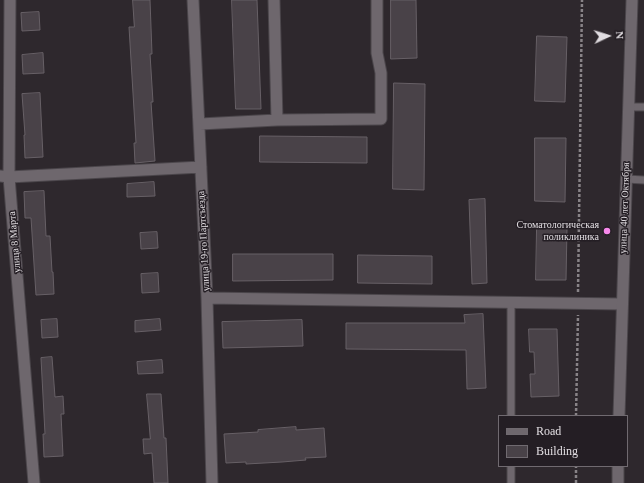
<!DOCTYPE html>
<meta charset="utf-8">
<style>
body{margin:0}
#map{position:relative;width:644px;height:483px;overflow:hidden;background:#2e282d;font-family:Georgia,serif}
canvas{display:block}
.legend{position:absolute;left:498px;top:415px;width:130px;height:52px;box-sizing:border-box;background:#241e24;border:1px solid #706a70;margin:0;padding:5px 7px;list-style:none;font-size:12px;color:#e1dde1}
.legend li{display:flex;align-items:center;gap:8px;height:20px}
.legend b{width:20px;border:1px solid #706a70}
.north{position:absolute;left:588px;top:16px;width:40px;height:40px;-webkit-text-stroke:3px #241e24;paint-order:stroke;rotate:86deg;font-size:11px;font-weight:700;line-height:16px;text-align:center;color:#e1dde1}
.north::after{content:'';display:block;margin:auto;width:14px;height:18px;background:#e1dde1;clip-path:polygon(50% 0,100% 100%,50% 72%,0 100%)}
</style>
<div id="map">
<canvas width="644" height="483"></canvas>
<ul class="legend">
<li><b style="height:5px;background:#6e676d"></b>Road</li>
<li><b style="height:11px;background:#494248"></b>Building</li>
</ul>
<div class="north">N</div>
</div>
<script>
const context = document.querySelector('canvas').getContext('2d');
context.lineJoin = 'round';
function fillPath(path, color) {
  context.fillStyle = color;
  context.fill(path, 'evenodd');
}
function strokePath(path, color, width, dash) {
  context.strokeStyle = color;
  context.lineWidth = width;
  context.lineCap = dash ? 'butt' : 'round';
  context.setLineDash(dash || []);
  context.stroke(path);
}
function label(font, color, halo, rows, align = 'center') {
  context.font = font + ' Georgia,serif';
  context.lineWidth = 3;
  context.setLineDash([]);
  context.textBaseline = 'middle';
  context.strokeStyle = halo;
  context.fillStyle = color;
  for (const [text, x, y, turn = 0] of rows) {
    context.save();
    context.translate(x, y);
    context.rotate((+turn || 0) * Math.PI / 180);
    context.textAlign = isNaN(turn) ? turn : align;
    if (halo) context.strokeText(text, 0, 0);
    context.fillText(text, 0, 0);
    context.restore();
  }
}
const building = new Path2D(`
 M133,0H150L152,54H150L153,102H151L155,161L135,163L134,143H136L129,27H134Z
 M232,0H257L261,109H236Z
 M391,0H416L417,58L391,59Z
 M39,12L40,30L22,31L21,13Z
 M537,36L567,37L565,102L535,101Z
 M43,53L44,73L23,74L22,55Z
 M394,83L425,84L424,190L393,189Z
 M40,93L43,157L25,158L24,135H25L22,94Z
 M260,136L367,137V163L260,162Z
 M535,138H566L565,202L535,201Z
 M154,182L155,196L127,197V184Z
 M44,191L46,236H50L52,272H53L54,294L36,295L31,218H25L24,192Z
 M485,199L487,283L472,284L469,200Z
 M537,227L567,228L566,280H536Z
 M157,232L158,248L141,249L140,233Z
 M233,254H333V280L233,281Z
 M358,255L432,256V284L358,283Z
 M158,273L159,292L142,293L141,274Z
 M483,314L486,388L467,389L466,350L346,349V323H465L464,315Z
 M57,319L58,337L42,338L41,320Z
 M160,319L161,330L135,332V321Z
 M302,320L303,346L223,348L222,322Z
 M529,329H557L559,396L531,397L530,374H535L534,352H530Z
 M52,357L55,397L63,396L64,414H61L63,456L44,457L43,434H45L41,358Z
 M162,360L163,373L138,374L137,362Z
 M147,394H161L164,438H166L168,483H154L152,453L144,454L143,439H150Z
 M296,427V430L324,428L326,457L305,458L306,460L282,462L246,464V462L226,463L224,434L258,432V430Z`);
const path = new Path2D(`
 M578,292L582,0
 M576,416L578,315
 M576,483V466`);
const service = new Path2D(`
 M629,107H644
 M626,179L644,180
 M511,416V302
 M511,483V466`);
const minor = new Path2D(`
 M10,0L9,177L34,483
 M193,0L207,298L212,483
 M274,0L277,120L381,119V73L377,53V0
 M200,124L277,120
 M0,176L9,177L201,167
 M207,298L622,304`);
const secondary = new Path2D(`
 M619,416L632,0
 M618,483V466`);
const markers = [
 [607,231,4,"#f788eb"]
];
const streetNames = [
 ["улица 40 лет Октября",625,208,-88],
 ["улица 19-го Партсъезда",204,241,-93],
 ["улица 8 Марта",15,242,-95]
];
const poiNames = [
 ["Стоматологическая",599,225],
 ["поликлиника",599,237]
];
fillPath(building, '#494248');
strokePath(building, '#676066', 1);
strokePath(service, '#4b464b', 9);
strokePath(minor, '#4b464b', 13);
strokePath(secondary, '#4b464b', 13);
strokePath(path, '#888387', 2.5, [3, 2]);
strokePath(service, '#6e676d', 7);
strokePath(minor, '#6e676d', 11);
strokePath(secondary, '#6e676d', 11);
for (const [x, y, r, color] of markers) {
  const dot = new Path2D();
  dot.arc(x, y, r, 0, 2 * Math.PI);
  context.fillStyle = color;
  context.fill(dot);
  strokePath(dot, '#241e24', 1.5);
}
label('10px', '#e1dde1', '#241e24', streetNames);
label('10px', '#e1dde1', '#241e24', poiNames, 'right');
</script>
